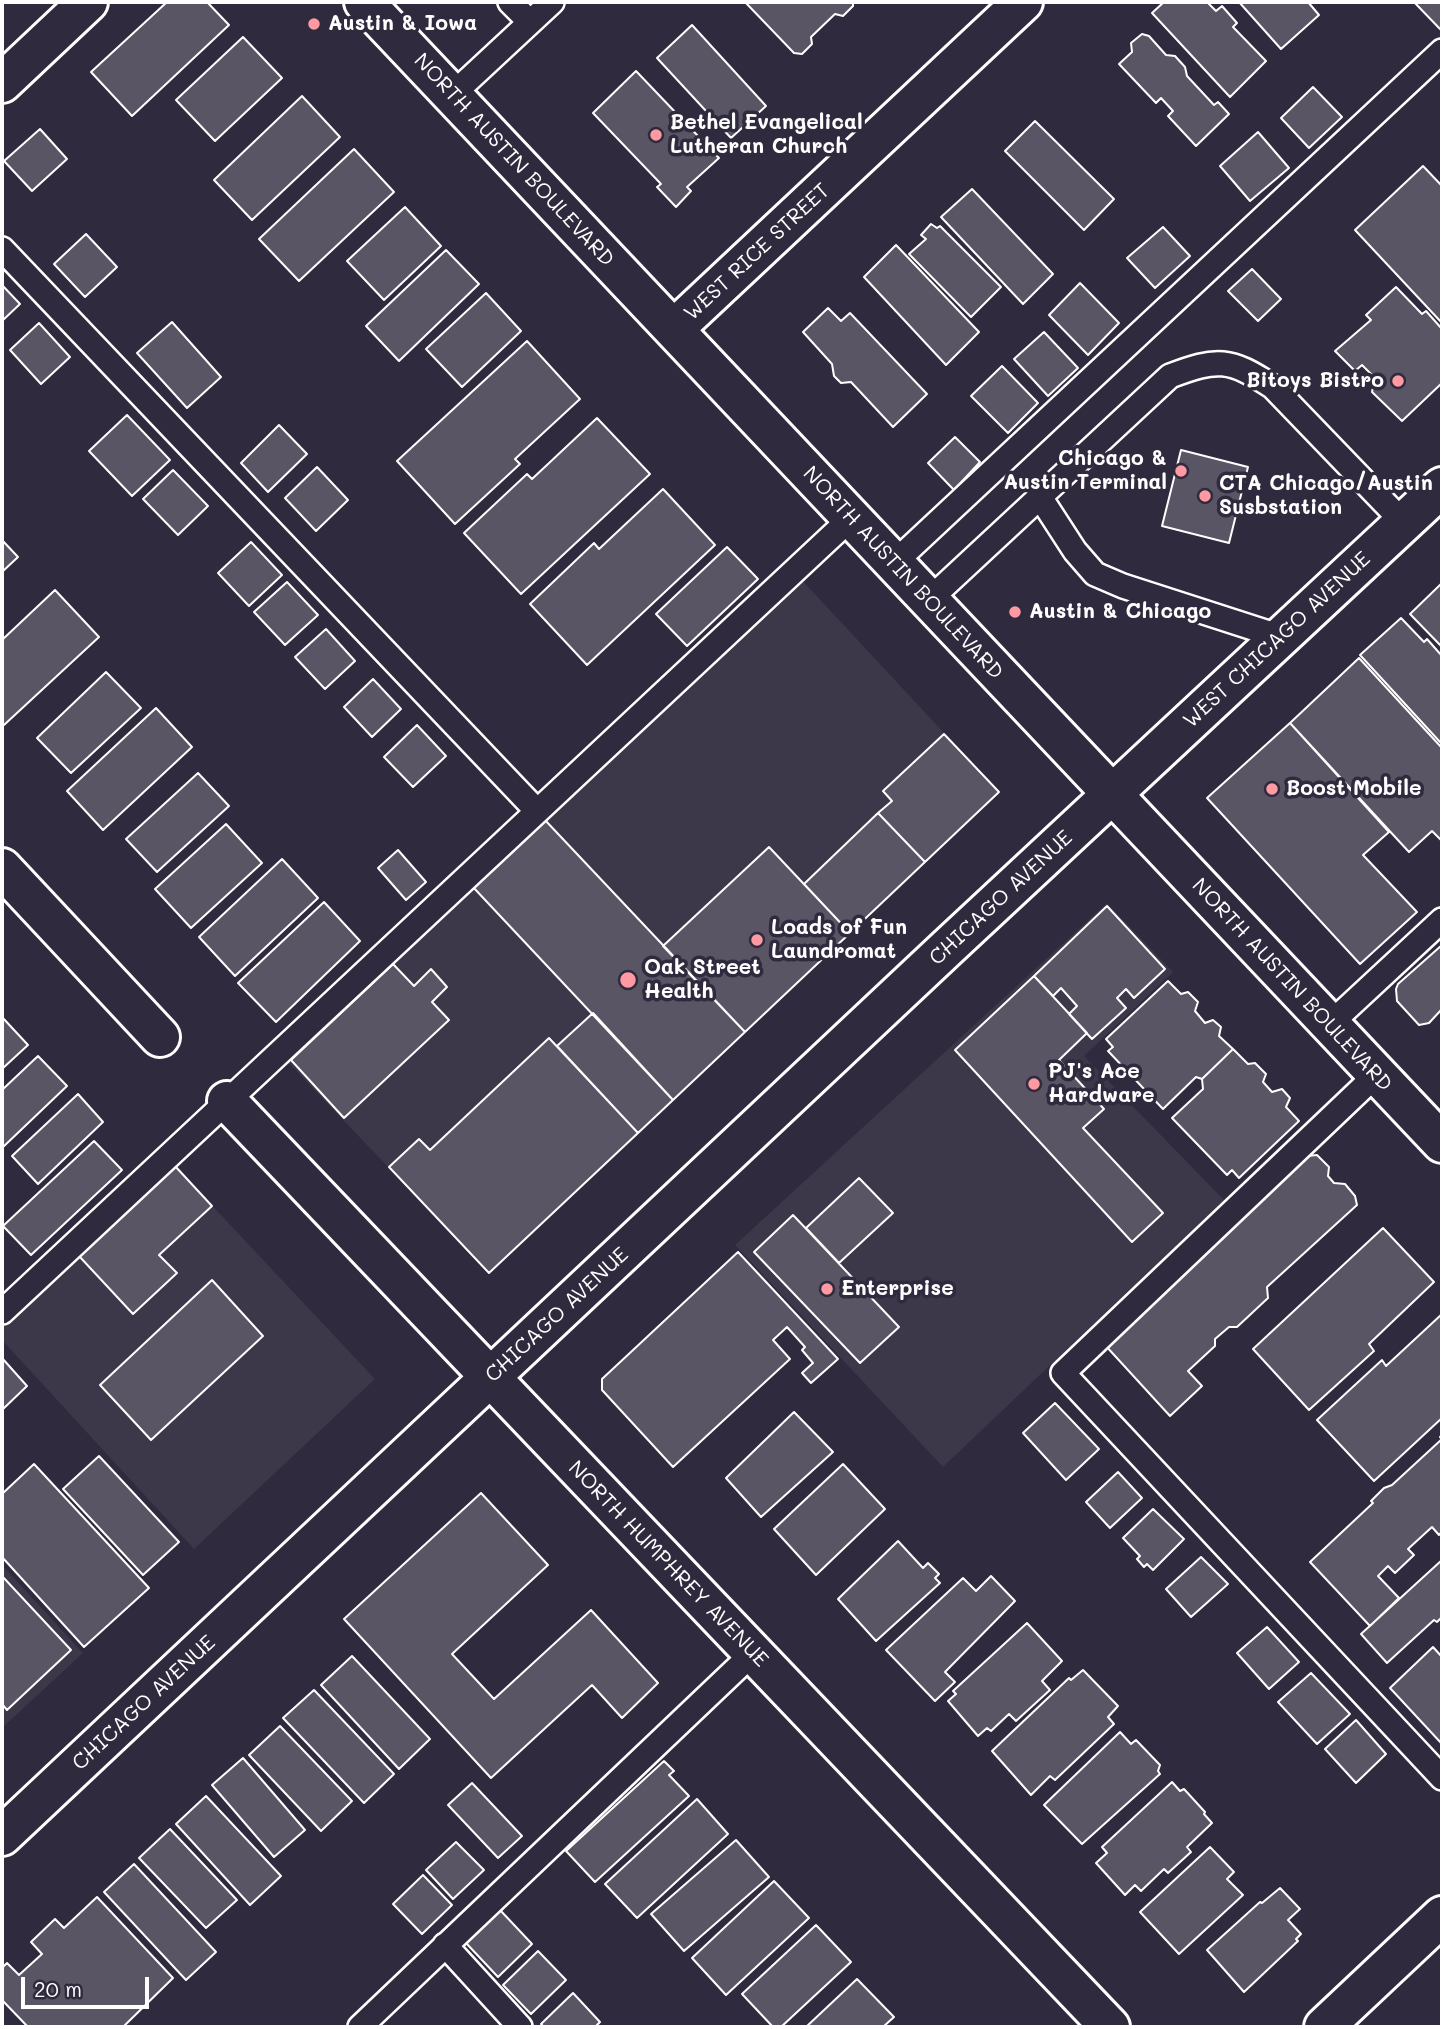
<!DOCTYPE html>
<style>
body{margin:0}
#map{position:relative;width:1444px;height:2029px;overflow:hidden;background:#2f2a3d;font-family:Mali,sans-serif}
canvas{display:block}
.frame{position:absolute;inset:0;border:4px solid #fff;pointer-events:none}
.scale{position:absolute;left:21px;top:1977px;width:128px;height:32px;box-sizing:border-box;border:4px solid #fff;border-top:0;padding-left:9px;font-size:21px;line-height:24px;white-space:nowrap;color:#fff;-webkit-text-stroke:5px #2f2a3d;paint-order:stroke}
</style>
<div id="map">
<canvas width="1444" height="2029"></canvas>
<div class="frame"></div>
<div class="scale">20 m</div>
</div>
<script>
const context = document.querySelector('canvas').getContext('2d');
context.lineJoin = 'round';
function fillPath(path, color) {
  context.fillStyle = color;
  context.fill(path, 'evenodd');
}
function strokePath(path, color, width, dash) {
  context.strokeStyle = color;
  context.lineWidth = width;
  context.lineCap = dash ? 'butt' : 'round';
  context.setLineDash(dash || []);
  context.stroke(path);
}
function label(font, color, halo, rows, align = 'center') {
  context.font = font + ' Mali,sans-serif';
  context.lineWidth = 7;
  context.setLineDash([]);
  context.textBaseline = 'middle';
  context.strokeStyle = halo;
  context.fillStyle = color;
  for (const [text, x, y, turn = 0] of rows) {
    context.save();
    context.translate(x, y);
    context.rotate((+turn || 0) * Math.PI / 180);
    context.textAlign = isNaN(turn) ? turn : align;
    if (halo) context.strokeText(text, 0, 0);
    context.fillText(text, 0, 0);
    context.restore();
  }
}
const built = new Path2D(`
 M800,578L999,792L489,1273L286,1060Z
 M1107,903L1173,972L1084,1056L1224,1200L943,1467L735,1245Z
 M175,1166L375,1379L194,1549L2,1340V1328Z
 M2,1565L83,1653L2,1728Z`);
const building = new Path2D(`
 M167,2H207L229,25L132,116L91,72Z
 M745,2H853V6L843,16L835,14L811,37L812,44L802,54L794,53Z
 M1164,2H1207L1216,11L1222,6L1237,23L1233,27L1266,61L1230,97L1152,13Z
 M1239,2H1308L1319,15L1281,49Z
 M1414,2H1442V27L1440,29Z
 M692,25L766,106L731,138L657,58Z
 M1142,34L1149,36L1166,55L1175,56L1185,67L1187,76L1214,105L1218,102L1229,114L1196,146L1168,116L1173,111L1161,98L1156,103L1119,64L1132,52L1131,43Z
 M243,37L282,78L215,141L176,100Z
 M636,71L719,158L687,187L691,191L676,207L657,187L661,184L593,113Z
 M1313,87L1342,117L1309,148L1281,118Z
 M302,96L340,137L252,220L214,180Z
 M1035,121L1114,199L1084,230L1005,151Z
 M40,129L67,159L32,191L4,161Z
 M1258,132L1289,168L1250,201L1220,166Z
 M354,149L394,192L299,281L259,239Z
 M1423,166L1442,186V323L1355,230Z
 M972,189L1053,274L1023,304L941,217Z
 M405,207L441,246L384,300L347,261Z
 M931,224L937,228L940,226L1001,287L971,317L909,254L926,239L921,235Z
 M1163,227L1190,256L1155,288L1127,258Z
 M86,234L117,267L85,297L54,264Z
 M896,245L979,332L946,365L864,277Z
 M446,250L479,284L399,361L366,326Z
 M1252,269L1281,299L1258,321L1228,291Z
 M1080,283L1119,323L1088,355L1049,315Z
 M2,285L20,304L2,321Z
 M1396,287L1422,314L1426,311L1442,329V383L1402,421L1372,392L1375,378L1362,365L1355,371L1335,351L1371,320L1366,315Z
 M486,293L521,331L462,387L426,349Z
 M828,308L841,321L850,313L927,394L893,427L851,382L841,383L834,376L832,364L803,332Z
 M172,322L221,377L187,408L137,353Z
 M39,323L70,357L41,384L10,350Z
 M1044,332L1078,368L1048,396L1014,359Z
 M527,341L580,399L515,459L520,464L455,524L397,461Z
 M1002,366L1038,403L1008,433L971,396Z
 M127,415L170,460L132,496L89,451Z
 M597,418L650,474L521,594L464,533L527,474L532,479Z
 M279,425L307,454L268,492L241,463Z
 M955,437L980,462L954,490L928,463Z
 M1181,450L1248,467L1229,543L1162,526Z
 M317,467L348,500L316,531L285,498Z
 M173,470L208,506L178,535L143,499Z
 M663,489L715,545L587,665L530,604L594,543L599,549Z
 M2,540L18,557L2,572Z
 M251,542L282,575L249,606L218,573Z
 M727,547L758,579L687,646L656,614Z
 M287,582L318,615L285,645L254,612Z
 M1442,583V647L1410,614Z
 M55,590L99,637L4,725L2,723V640Z
 M1401,618L1424,642L1427,639L1442,656V740L1440,742L1360,655Z
 M326,629L355,661L325,689L295,657Z
 M1359,658L1442,748V841L1432,831L1409,852L1290,723Z
 M106,672L141,708L71,773L37,738Z
 M373,679L401,709L372,737L344,707Z
 M156,708L192,747L103,830L67,791Z
 M1290,723L1389,832L1363,855L1417,912L1360,964L1207,798Z
 M417,725L446,756L413,787L384,757Z
 M944,734L999,792L925,862L878,813L892,801L883,791Z
 M198,773L229,806L157,872L126,839Z
 M878,813L925,862L850,933L804,884Z
 M544,819L745,1032L673,1100L472,886Z
 M226,824L262,863L191,928L155,889Z
 M769,847L850,933L745,1032L663,946Z
 M398,850L426,882L406,900L378,868Z
 M282,859L318,898L235,976L199,937Z
 M324,902L360,941L276,1022L238,983Z
 M1107,906L1165,969L1134,998L1126,989L1117,998L1126,1008L1092,1039L1069,1014L1077,1006L1061,988L1053,996L1034,976Z
 M1442,945V1009L1429,1023L1419,1025L1397,1001L1396,989L1398,984Z
 M393,964L414,986L431,969L447,987L432,1002L449,1020L344,1118L291,1060Z
 M1034,976L1087,1033L1059,1060L1104,1109L1083,1128L1163,1213L1132,1242L955,1050Z
 M1168,981L1181,994L1188,992L1198,1002L1195,1011L1205,1023L1213,1020L1221,1027L1219,1036L1233,1049L1202,1079L1196,1077L1163,1109L1108,1051L1113,1047L1106,1039Z
 M593,1013L673,1100L638,1133L557,1046Z
 M2,1017L28,1045L2,1069Z
 M549,1038L638,1133L489,1273L389,1167L419,1139L430,1150Z
 M1233,1049L1248,1064L1255,1063L1266,1074L1263,1082L1272,1092L1282,1089L1290,1098L1286,1107L1299,1121L1239,1178L1232,1170L1227,1175L1172,1118L1203,1089L1202,1079Z
 M38,1056L67,1086L2,1148V1090Z
 M78,1094L103,1122L38,1184L12,1156Z
 M94,1141L122,1170L31,1255L3,1226Z
 M1317,1155L1329,1167L1328,1176L1334,1183L1345,1184L1355,1196L1357,1205L1267,1287L1268,1298L1237,1327H1229L1215,1339V1346L1188,1371L1202,1386L1170,1416L1105,1345L1307,1156Z
 M175,1166L212,1206L159,1255L177,1273L133,1314L79,1256Z
 M859,1178L893,1213L839,1263L806,1228Z
 M793,1215L899,1327L860,1363L754,1252Z
 M1383,1228L1434,1282L1369,1344L1374,1351L1309,1410L1253,1349Z
 M738,1252L838,1359L811,1383L802,1373L813,1363L802,1350L805,1347L787,1327L773,1340L790,1359L673,1467L602,1390V1379Z
 M212,1280L263,1336L151,1440L100,1385Z
 M1442,1314V1418L1374,1481L1317,1420L1382,1360L1386,1366Z
 M2,1358L27,1386L2,1410Z
 M1055,1403L1099,1449L1066,1480L1023,1433Z
 M794,1412L833,1452L761,1517L726,1478Z
 M1442,1435V1532L1439,1535L1432,1527L1408,1549L1414,1555L1395,1573L1388,1566L1378,1576L1399,1598L1370,1626L1310,1562L1373,1503L1371,1501L1384,1488L1392,1485L1442,1439L1440,1437Z
 M99,1456L179,1542L143,1575L63,1489Z
 M34,1464L149,1588L84,1647L2,1557V1494Z
 M843,1464L885,1509L816,1575L774,1529Z
 M1118,1472L1142,1498L1110,1528L1086,1502Z
 M481,1493L548,1565L452,1654L494,1699L591,1610L658,1683L622,1718L592,1685L491,1778L344,1619Z
 M1153,1509L1184,1539L1153,1570L1147,1564L1144,1567L1137,1559L1140,1556L1123,1538Z
 M898,1541L923,1568L928,1563L939,1574L935,1578L940,1583L876,1641L838,1599Z
 M1201,1557L1228,1584L1191,1617L1166,1589Z
 M1442,1560V1617L1437,1622L1434,1620L1387,1663L1361,1634Z
 M2,1576L71,1650L7,1710L2,1704Z
 M991,1576L1015,1601L945,1672L955,1682L935,1701L886,1650L963,1578L976,1591Z
 M1027,1623L1062,1661L1042,1681L1050,1690L1016,1721L1009,1714L991,1731L987,1728L978,1736L948,1701L956,1694L953,1691Z
 M1267,1627L1299,1662L1269,1689L1237,1653Z
 M1433,1647L1442,1657V1744L1390,1688Z
 M352,1656L430,1739L399,1769L321,1685Z
 M1083,1670L1118,1706L1108,1717L1114,1724L1055,1780L1050,1776L1031,1795L992,1751L1069,1678L1071,1680Z
 M1311,1673L1350,1714L1317,1744L1278,1702Z
 M314,1690L394,1774L364,1803L283,1718Z
 M1356,1720L1386,1754L1356,1783L1325,1749Z
 M280,1726L352,1801L321,1831L249,1755Z
 M1120,1732L1131,1744L1136,1740L1160,1765L1158,1771L1160,1774L1082,1844L1044,1805Z
 M243,1758L305,1830L274,1857L212,1785Z
 M664,1761L674,1771L669,1775L689,1796L595,1882L566,1851Z
 M1172,1782L1180,1791L1184,1789L1205,1812L1204,1814L1212,1823L1187,1847L1191,1852L1168,1873L1164,1869L1141,1891L1135,1885L1125,1895L1096,1863L1107,1853L1102,1847Z
 M472,1783L522,1836L498,1858L448,1805Z
 M206,1796L281,1876L250,1905L176,1824Z
 M697,1799L728,1834L637,1918L605,1884Z
 M170,1829L237,1900L206,1928L139,1858Z
 M736,1840L769,1877L684,1951L651,1914Z
 M456,1842L484,1870L453,1899L426,1870Z
 M1210,1847L1234,1872L1227,1879L1243,1895L1179,1954L1140,1912Z
 M134,1864L216,1952L186,1980L104,1892Z
 M423,1875L452,1905L422,1934L393,1904Z
 M774,1881L809,1918L726,1995L692,1958Z
 M1280,1888L1300,1909L1288,1920L1301,1934L1296,1939L1298,1941L1244,1992L1207,1950L1260,1902L1262,1903Z
 M97,1897L173,1978L123,2027H28L2,2000V1968L7,1963L19,1975L42,1954L31,1942L55,1919L64,1928Z
 M500,1910L532,1944L498,1977L466,1943Z
 M816,1925L851,1962L781,2027H773L742,1994Z
 M538,1951L566,1980L531,2014L503,1985Z
 M857,1979L894,2017L883,2027H806Z
 M573,1993L600,2022L595,2027H544L541,2024Z`);
const service = new Path2D(`
 M510,2L530,22
 M452,95L552,2
 M2,249L537,811
 M1040,497L1075,551L1095,574L1123,586L1281,637
 M894,563L1442,51
 M929,600L1170,376C1217,358 1230,358 1273,387L1404,523
 M1330,1024L1442,920
 M1377,1074L1063,1373L1442,1778
 M2,1312L851,518
 M445,1945L520,2027
 M360,2027L753,1653`);
const minor = new Path2D(`
 M2,83L88,2
 M674,329L1023,2
 M2,868L160,1037
 M227,1101L1110,2027
 M1324,2027L1442,1916`);
const tertiary = new Path2D(`
 M364,2L1442,1143`);
const secondary = new Path2D(`
 M2,1836L948,947L1442,487`);
const markers = [
 [314,24,7,"#ff9aa2"],
 [656,135,7,"#ff9aa2"],
 [1398,381,7,"#ff9aa2"],
 [1181,471,7,"#ff9aa2"],
 [1205,496,7,"#ff9aa2"],
 [1015,612,7,"#ff9aa2"],
 [1272,789,7,"#ff9aa2"],
 [757,940,7,"#ff9aa2"],
 [628,980,9,"#ff9aa2"],
 [1034,1084,7,"#ff9aa2"],
 [827,1289,7,"#ff9aa2"]
];
const poiNames = [
 ["Austin & Iowa",328,24],
 ["Bethel Evangelical",670,123],
 ["Lutheran Church",670,147],
 ["Bitoys Bistro",1384,381,"right"],
 ["Chicago &",1167,459,"right"],
 ["Austin Terminal",1167,483,"right"],
 ["CTA Chicago/Austin",1219,484],
 ["Susbstation",1219,508],
 ["Austin & Chicago",1029,612],
 ["Boost Mobile",1286,789],
 ["Loads of Fun",771,928],
 ["Laundromat",771,952],
 ["Oak Street",644,968],
 ["Health",644,992],
 ["PJ's Ace",1048,1072],
 ["Hardware",1048,1096],
 ["Enterprise",841,1289]
];
const streetNames = [
 ["NORTH AUSTIN BOULEVARD",514,160,47],
 ["WEST RICE STREET",757,252,-43],
 ["NORTH AUSTIN BOULEVARD",903,573,47],
 ["WEST CHICAGO AVENUE",1277,640,-43],
 ["CHICAGO AVENUE",1001,898,-43],
 ["NORTH AUSTIN BOULEVARD",1292,985,47],
 ["CHICAGO AVENUE",557,1315,-43],
 ["NORTH HUMPHREY AVENUE",668,1564,46],
 ["CHICAGO AVENUE",144,1703,-43]
];
fillPath(built, '#3c3749');
fillPath(building, '#595564');
strokePath(building, '#fff', 2);
strokePath(service, '#fff', 28);
strokePath(minor, '#fff', 44);
strokePath(tertiary, '#fff', 44);
strokePath(secondary, '#fff', 44);
strokePath(service, '#2f2a3d', 23);
strokePath(minor, '#2f2a3d', 38);
strokePath(tertiary, '#2f2a3d', 38);
strokePath(secondary, '#2f2a3d', 38);
for (const [x, y, r, color] of markers) {
  const dot = new Path2D();
  dot.arc(x, y, r, 0, 2 * Math.PI);
  context.fillStyle = color;
  context.fill(dot);
  strokePath(dot, '#2f2a3d', 2.5);
}
label('bold 21px', '#fff', '#2f2a3d', poiNames, 'left');
label('21px', '#fff', '#2f2a3d', streetNames);
</script>
